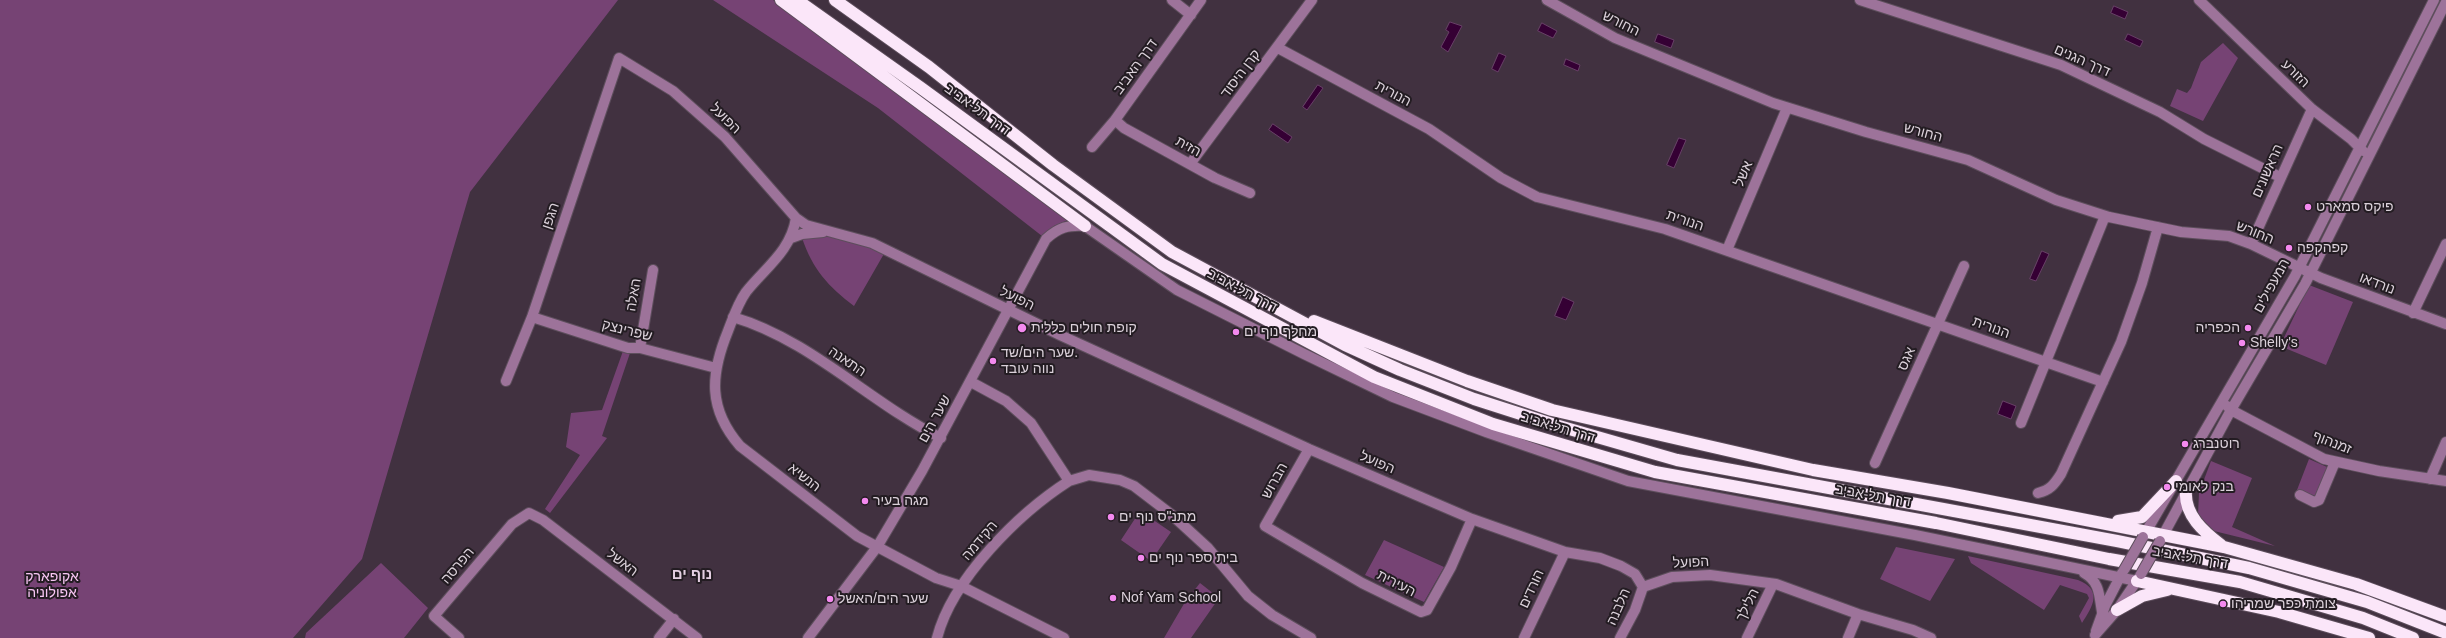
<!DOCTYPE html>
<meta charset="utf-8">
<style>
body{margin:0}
canvas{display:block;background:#413140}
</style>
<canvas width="2446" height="638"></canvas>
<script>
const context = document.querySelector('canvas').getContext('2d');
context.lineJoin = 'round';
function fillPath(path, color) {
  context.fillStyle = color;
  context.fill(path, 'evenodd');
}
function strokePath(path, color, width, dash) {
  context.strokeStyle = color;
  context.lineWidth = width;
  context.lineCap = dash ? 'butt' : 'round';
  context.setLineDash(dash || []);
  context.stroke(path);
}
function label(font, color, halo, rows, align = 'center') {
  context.font = font + ' Helvetica,Heebo,sans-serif';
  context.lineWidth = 4;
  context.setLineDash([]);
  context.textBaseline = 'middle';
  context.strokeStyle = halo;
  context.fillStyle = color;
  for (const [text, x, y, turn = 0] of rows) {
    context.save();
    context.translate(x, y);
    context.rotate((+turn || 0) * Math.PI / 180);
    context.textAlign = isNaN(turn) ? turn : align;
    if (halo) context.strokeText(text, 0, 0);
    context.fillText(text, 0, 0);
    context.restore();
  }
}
const green = new Path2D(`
 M0,0H618L470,192L362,559L293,638H0Z
 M713,0H773L891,84L1068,220L1054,226L1042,236L878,108Z
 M2223,43L2238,58L2203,121L2170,106L2177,89L2187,93L2191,88L2201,62Z
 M823,236L847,238L885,252L854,306C828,286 813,270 802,238Z
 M2309,285L2353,302L2326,365L2280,346Z
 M623,351L630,353L602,436L607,438L550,513L545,509L580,455L566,447L571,413L602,410Z
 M2309,459L2327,467L2316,496L2297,490Z
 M2211,461L2252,478L2232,527L2275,546L2214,531L2198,515L2199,493Z
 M1140,511L1171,532L1151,561L1121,540Z
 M1384,540L1444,567L1424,602L1365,575Z
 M1896,547L1955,559L1930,601L1880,579Z
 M1968,556L2078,580C2103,590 2093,606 2082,623L2079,616L2089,598L2087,594L2060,585L2044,610L1971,563Z
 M381,563L428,608L404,638H305L306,633Z
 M1200,583L1219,598L1191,638H1164L1185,602Z`);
const water = new Path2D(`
 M2114,6L2128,12L2125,19L2111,13Z
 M1450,22L1462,26L1448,52L1441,47L1449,32L1446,30Z
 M1542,23L1557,31L1553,38L1538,31Z
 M1658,34L1674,40L1671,48L1655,42Z
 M2128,34L2143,41L2140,47L2125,40Z
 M1499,53L1506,56L1498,72L1492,69Z
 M1566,59L1580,65L1578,71L1564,65Z
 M1318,85L1323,88L1307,110L1303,107Z
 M1273,124L1292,137L1288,143L1269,130Z
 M1679,138L1686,140L1674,168L1667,165Z
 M2042,251L2049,254L2036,281L2030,279Z
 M1563,297L1574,302L1566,320L1555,316Z
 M2003,401L2016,406L2011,419L1998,414Z`);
const minor = new Path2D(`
 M1172,0L1191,15
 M1547,0L1615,38L1773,103L1866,132L1968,160L2056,200L2109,217L2181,232L2229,236L2251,244L2321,278L2446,324
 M1860,0L2061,65L2160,112L2204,139L2280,177
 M2199,0L2312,109L2351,139L2363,151
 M1278,48L1429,129L1501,178L1537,197L1665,229L2103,382
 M1115,120L1124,128L1215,178L1250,193
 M1092,147L1115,120L1201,0
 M1190,164L1312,0
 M796,218C791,251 765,268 746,292C738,303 733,318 728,331C710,375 708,409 740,446L857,536L936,578L961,586L1064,638
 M791,238L802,234L823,232
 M2251,244L2312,109
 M1727,250L1787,108
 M2413,313L2446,244
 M532,317L628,348H640L716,368
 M733,317C811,340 869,402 941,438
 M640,348L653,270
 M506,381L532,317L619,58L673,91L725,137L796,218L806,225L872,243L1060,335L1309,449L1472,519L1565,552L1600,558L1621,566L1635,574L1643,587
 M971,382L1006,401L1031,423L1069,481L1089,475L1120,480L1134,486L1172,515L1208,548L1248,596L1272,615L1311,638
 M2227,406L2231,410L2324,459L2379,471L2446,481
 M2021,423L2105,216
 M1309,449L1265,526L1362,583L1417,610L1421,612L1427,610L1451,567L1472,519
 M1875,463L1964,266
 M2430,479L2446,442
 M2038,493C2050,490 2054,485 2061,474L2121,342L2142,283L2158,227
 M2300,495L2314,502L2319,500L2335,462
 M2143,537L2295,276L2434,0
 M2160,541L2231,410L2305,284L2446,2
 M2084,573C2100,582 2099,595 2102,612
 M1643,587L1672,577L1710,575L1776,584L1858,614L1913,630L1931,638
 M2096,631L2105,606L2122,573
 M2095,635L2117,610L2140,576
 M459,638L434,616L512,524L529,513L543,520L697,638
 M659,638L674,619
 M808,638L877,547L922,471L1046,239C1059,227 1068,225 1085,226L1177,290L1304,354L1393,397L1486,432L1628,481L1915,535L2137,581
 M937,638C952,579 1019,513 1069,481
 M1524,638L1565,552
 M1620,638L1635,610L1643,587
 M1747,638L1773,584
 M1848,638L1858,614`);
const highway = new Path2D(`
 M781,0L1085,226
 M797,0L921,88L1162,264L1374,377L1493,424L1655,472L1936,523L2109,559L2240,582L2363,618L2413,638
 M835,0L929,67L1053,165L1172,252L1345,345L1400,370L1474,399L1552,424L1677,460L2117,541L2249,568L2367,602L2446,633
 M1314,321L1467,381L1552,410L1813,470L1948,493L2224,547L2356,584L2446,617
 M2186,491C2184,515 2204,532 2221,545
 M2118,521L2142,517L2176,481
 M2137,581L2279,612L2369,638
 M2117,610L2142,596L2167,590`);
const minorBridge = new Path2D(`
 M2124,570L2143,537
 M2141,574L2160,541`);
const markers = [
 [2308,207,4,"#f489ef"],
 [2289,248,4,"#f489ef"],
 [1022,328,5,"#f489ef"],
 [2248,328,4,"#f489ef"],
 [1236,332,4,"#f489ef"],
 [2242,343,4,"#f489ef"],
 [993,361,4,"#f489ef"],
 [2185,444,4,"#f489ef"],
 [2167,487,4,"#f489ef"],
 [865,501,4,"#f489ef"],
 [1111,517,4,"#f489ef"],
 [1141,558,4,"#f489ef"],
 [1113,598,4,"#f489ef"],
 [830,599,4,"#f489ef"],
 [2223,604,4,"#f489ef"]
];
const streetNames = [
 ["החורש",1621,24,26],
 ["דרך הגנים",2082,61,24],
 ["דרך האביב",1136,67,-54],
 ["קרן היסוד",1241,74,-53],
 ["הזורע",2295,74,44],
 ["הנורית",1393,94,28],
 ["דרך תל-אביב",977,110,36],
 ["הפועל",725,119,44],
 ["החורש",1923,133,15],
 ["הזית",1188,147,29],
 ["הראשונים",2268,171,-66],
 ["אשל",1744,174,-67],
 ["הגפן",551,216,-71],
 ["הנורית",1685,221,19],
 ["החורש",2255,233,22],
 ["נורדאו",2377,284,21],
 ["המעפילים",2272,286,-61],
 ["דרך תל-אביב",1242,291,28],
 ["האלה",634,295,-80],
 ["הפועל",1017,299,26],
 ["הנורית",1991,328,20],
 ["שפרינצק",627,331,14],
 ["אגס",1907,359,-66],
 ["התאנה",847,362,34],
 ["שער הים",935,419,-61],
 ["דרך תל-אביב",1558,428,17],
 ["זמנהוף",2332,443,21],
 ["הפועל",1377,463,23],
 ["הנשיא",804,478,38],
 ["הברוש",1275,481,-61],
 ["דרך תל-אביב",1873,496,10],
 ["הקידמה",980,541,-50],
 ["דרך תל-אביב",2190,558,10],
 ["האשל",622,563,37],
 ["הפועל",1691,563,-3],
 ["הפרסה",458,566,-50],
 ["העירית",1396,584,27],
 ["הורדים",1532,589,-65],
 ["הלילך",1748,605,-64],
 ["הלבנה",1619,607,-66]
];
const poiNames = [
 ["פיקס סמארט",2316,207],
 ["קפהקפה",2297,248],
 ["קופת חולים כללית",1031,328],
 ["הכפריה",2240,328,"right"],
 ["מחלף נוף ים",1244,332],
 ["Shelly's",2250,343],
 ["שער הים/שד.",1001,353],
 ["נווה עובד",1001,369],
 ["רוטנברג",2193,444],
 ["בנק לאומי",2175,487],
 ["מגה בעיר",873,501],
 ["מתנ\"ס נוף ים",1119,517],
 ["בית ספר נוף ים",1149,558],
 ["Nof Yam School",1121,598],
 ["שער הים/האשל",838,599],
 ["צומת כפר שמריהו",2231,604]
];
const parkNames = [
 ["אקופארק",52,577],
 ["אפולוניה",52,593]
];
const neighbourhoodNames = [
 ["נוף ים",692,575]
];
fillPath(green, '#764374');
fillPath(water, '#350034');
strokePath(water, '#673f66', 1);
strokePath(minor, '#5d4e5c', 12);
strokePath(highway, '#5d4e5c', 14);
strokePath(minor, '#9d739a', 10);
strokePath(highway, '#fbe6f9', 12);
strokePath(minorBridge, '#5d4e5c', 12, []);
strokePath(minorBridge, '#9d739a', 10);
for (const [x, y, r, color] of markers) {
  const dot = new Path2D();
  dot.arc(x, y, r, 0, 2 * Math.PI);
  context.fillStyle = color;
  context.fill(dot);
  strokePath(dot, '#231c22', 1.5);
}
label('14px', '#dbd1da', '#231c22', streetNames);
label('14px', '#dbd1da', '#231c22', poiNames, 'left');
label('14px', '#f8c6f4', '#231c22', parkNames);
label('bold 15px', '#e4cfe2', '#231c22', neighbourhoodNames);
</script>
